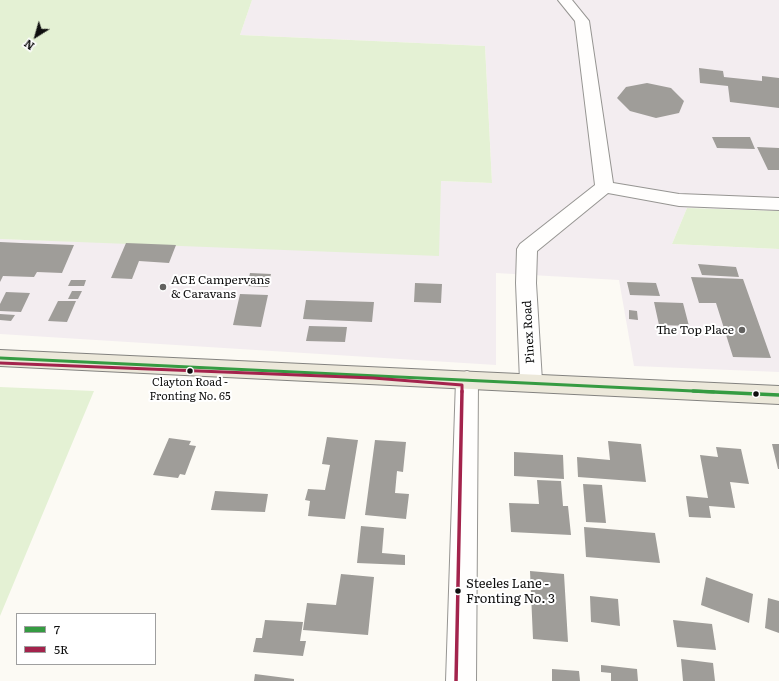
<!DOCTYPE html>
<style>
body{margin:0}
#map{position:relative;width:779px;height:681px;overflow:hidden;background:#fcfaf4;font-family:Literata,serif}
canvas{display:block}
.legend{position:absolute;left:16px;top:613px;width:140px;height:52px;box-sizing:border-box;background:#fff;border:1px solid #9f9f9f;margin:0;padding:5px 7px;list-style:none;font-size:12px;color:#0f0f0f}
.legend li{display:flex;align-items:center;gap:8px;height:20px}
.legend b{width:20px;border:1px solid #9f9f9f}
.north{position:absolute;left:16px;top:16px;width:40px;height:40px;-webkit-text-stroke:3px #fff;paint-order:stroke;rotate:217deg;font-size:11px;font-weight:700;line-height:16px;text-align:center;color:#0f0f0f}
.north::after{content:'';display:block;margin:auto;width:14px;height:18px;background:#0f0f0f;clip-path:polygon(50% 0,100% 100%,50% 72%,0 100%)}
</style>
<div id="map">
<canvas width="779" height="681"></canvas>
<ul class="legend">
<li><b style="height:5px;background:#359b42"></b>7</li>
<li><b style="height:5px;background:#a3234c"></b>5R</li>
</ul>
<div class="north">N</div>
</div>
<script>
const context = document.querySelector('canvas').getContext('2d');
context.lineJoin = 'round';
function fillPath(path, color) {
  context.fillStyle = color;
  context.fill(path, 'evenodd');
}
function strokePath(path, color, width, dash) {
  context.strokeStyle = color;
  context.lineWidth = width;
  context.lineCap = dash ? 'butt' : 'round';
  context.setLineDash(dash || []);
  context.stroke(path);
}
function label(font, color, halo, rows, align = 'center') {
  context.font = font + ' Literata,serif';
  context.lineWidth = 4;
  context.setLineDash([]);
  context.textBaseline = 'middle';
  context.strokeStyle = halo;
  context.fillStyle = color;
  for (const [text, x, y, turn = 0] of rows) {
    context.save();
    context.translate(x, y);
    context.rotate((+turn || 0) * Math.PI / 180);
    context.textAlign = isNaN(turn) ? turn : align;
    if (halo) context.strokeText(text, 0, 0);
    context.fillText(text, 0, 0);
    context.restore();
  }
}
const industrial = new Path2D(`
 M252,0H779V211L687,208L672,244L779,249V372L634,366L619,280L496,273V365L0,334V239L126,243L441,181L492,183L485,46L240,35Z`);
const green = new Path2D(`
 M0,0H252L240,35L485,46L492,183L441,181L439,256L0,239Z
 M687,208L779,211V249L672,244Z
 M0,387L94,391L0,616Z`);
const building = new Path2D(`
 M699,68L723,71L724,77L762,81V76L779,78V108L730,102L728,86L700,83Z
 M647,83L671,88L684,101L679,113L656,118L630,111L617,98L626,87Z
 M712,137H750L755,149L717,148Z
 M757,147L779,148V170H768Z
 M0,242L21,243L74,245L62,273L37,272L34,277L3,276L0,282Z
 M126,243L176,245L169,263L139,261L132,279L111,278Z
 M698,264L736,267L739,277L702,275Z
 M250,273L271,274L268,287L247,286Z
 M691,277L743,279L771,358L733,357L716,303H699Z
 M71,280H86L84,286H68Z
 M627,282L656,283L660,296L630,295Z
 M415,283L442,284L441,303L414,302Z
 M72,291H82L78,299H68Z
 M6,292L30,293L21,312L0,311V304Z
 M240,294L268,295L261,327L233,325Z
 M306,300L374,302L372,322L303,319Z
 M58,301H76L67,322L48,321Z
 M654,302L683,303L689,326L659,325Z
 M629,310L637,311L638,320L629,319Z
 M0,314L15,315L11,321L0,320Z
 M309,326L347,327L345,342L306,341Z
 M327,437L358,440L345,519L308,516L310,501L305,500L308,489L325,490L330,465L322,464Z
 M169,438L191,441L189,445L196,446L185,475L180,474L178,478L153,475Z
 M375,440L406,442L403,472L397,471L395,493L409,494L406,519L365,515Z
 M608,441L641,444L646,482L578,477L577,457L610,460Z
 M772,444H779V469H778Z
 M716,447L741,449L749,484L730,482L735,508L709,506L711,518L689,517L686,496L708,498L700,455L718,457Z
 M514,452L563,455L564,479L514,476Z
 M537,480L561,481L563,506H568L571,535L511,532L509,503L539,504Z
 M583,484L602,485L606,523L586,522Z
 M215,491L268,494L265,512L211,510Z
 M361,526L384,528L382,553L405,555V565L357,563Z
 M584,527L655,533L660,563L586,557Z
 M530,571L564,574L568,642L533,639Z
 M341,574L374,577L368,635L303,630L307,603L336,605Z
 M706,577L753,594L749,623L701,605Z
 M590,596L618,599L620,626L591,622Z
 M768,598L779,601V633L765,628Z
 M265,620L303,622L300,641H306L303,656L253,652L256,638H262Z
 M673,620L712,624L716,650L677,647Z
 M681,659L713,663L715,681H683Z
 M601,665L637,669L638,681H611V673L601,672Z
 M552,669L579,671L580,681H552Z
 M255,674L294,679V681H254Z`);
const minor = new Path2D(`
 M558,0H572L589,21L613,183L679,194L779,198V210L679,206L608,193L537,251L536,283L542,381L539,387L531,390L523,387L520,381L516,283L517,249L520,244L595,185L575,21Z
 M467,371L475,374L478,380L476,681H446L456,380L459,374Z`);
const major = new Path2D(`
 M0,350L779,386V404L0,366Z`);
const bus1Far1 = new Path2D(`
 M0,358L714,392`);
const bus1 = new Path2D(`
 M693,391L779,395`);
const bus2Far1 = new Path2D(`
 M0,363L373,378L462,385V392`);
const bus2 = new Path2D(`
 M456,681L462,391`);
const markers = [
 [163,287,4,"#62615f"],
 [742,330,4,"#62615f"],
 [190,371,3.5,"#0f0f0f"],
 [756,394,3.5,"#0f0f0f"],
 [458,591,3.5,"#0f0f0f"]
];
const busNames = [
 ["Clayton Road -",190,383],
 ["Fronting No. 65",190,397]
];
const poiNames = [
 ["ACE Campervans",171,280],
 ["& Caravans",171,294],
 ["The Top Place",734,330,"right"]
];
const streetNames = [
 ["Pinex Road",529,332,-93]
];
const nearBusnames = [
 ["Steeles Lane -",466,584],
 ["Fronting No. 3",466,599]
];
fillPath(industrial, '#f3edf0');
fillPath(green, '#e4f1d4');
fillPath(building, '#9f9d99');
strokePath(minor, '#969592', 2);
strokePath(major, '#83827f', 2);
fillPath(minor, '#fffefd');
fillPath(major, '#ece8da');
strokePath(bus1Far1, '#359b42', 3);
strokePath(bus1, '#359b42', 3.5);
strokePath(bus2Far1, '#a3234c', 3);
strokePath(bus2, '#a3234c', 3.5);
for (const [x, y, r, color] of markers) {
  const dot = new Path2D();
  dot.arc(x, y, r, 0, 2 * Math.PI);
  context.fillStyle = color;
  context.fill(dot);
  strokePath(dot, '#fff', 1.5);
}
label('11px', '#0f0f0f', '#fff', busNames);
label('12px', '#0f0f0f', '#fff', poiNames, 'left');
label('12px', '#0f0f0f', '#fff', streetNames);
label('13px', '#0f0f0f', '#fff', nearBusnames, 'left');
</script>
